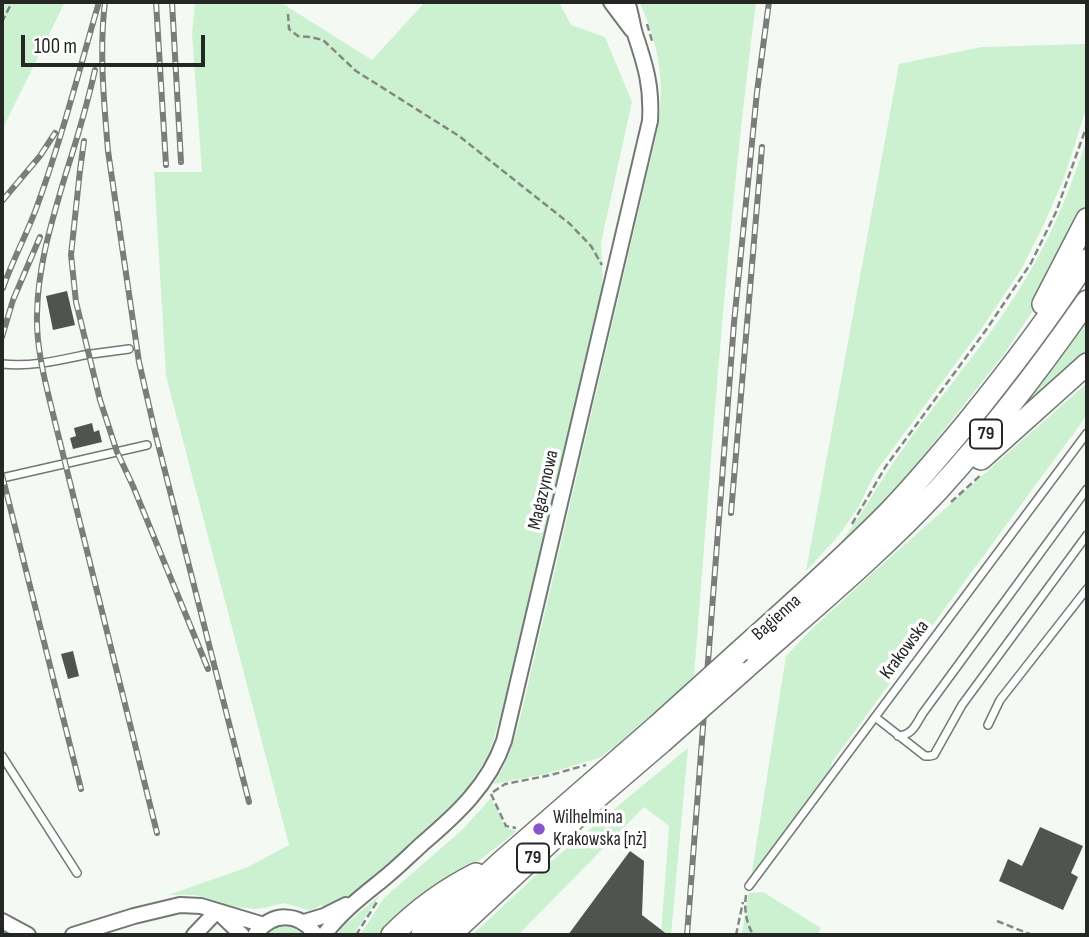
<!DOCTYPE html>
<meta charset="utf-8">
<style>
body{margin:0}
#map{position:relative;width:1089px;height:937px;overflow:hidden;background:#f4f9f4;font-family:"Sofia Sans Condensed",sans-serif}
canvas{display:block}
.frame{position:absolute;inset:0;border:4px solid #252725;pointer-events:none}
.scale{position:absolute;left:21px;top:35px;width:184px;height:32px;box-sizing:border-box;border:4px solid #252725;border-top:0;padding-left:9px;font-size:21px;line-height:24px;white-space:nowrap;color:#252725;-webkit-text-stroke:5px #fff;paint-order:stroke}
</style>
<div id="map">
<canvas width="1089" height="937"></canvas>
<div class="frame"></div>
<div class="scale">100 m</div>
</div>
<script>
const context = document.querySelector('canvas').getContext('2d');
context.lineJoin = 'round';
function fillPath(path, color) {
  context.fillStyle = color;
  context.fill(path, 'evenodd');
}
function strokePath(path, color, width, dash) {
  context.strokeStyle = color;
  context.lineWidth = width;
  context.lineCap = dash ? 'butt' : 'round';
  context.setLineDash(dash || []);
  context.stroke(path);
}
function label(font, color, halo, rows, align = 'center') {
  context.font = font + ' "Sofia Sans Condensed",sans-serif';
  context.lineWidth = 7;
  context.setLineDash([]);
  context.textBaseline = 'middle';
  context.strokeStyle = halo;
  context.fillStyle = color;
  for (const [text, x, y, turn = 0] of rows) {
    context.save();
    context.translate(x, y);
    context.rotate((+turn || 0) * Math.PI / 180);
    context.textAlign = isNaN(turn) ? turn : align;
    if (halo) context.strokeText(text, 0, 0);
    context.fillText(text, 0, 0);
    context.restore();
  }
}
const green = new Path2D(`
 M2,2H65L2,130Z
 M195,2H280L372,60L425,2H559L571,25L605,37L632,102L601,243L603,287L508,690L489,755L458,802L383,870L346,897L326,908L321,905L311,911L284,903L264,908L254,909L240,907L237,909L196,895H168L248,867L289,845L166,376L154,172H202L192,34Z
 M639,2H756C727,226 712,452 694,677L616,746L599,758L546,774L493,784C510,761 516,734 523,706L657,132C666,87 659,42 639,2Z
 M1087,44V106L1064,178L1044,224L1022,268L982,328L875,473L859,506L840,534L806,571L899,64L982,47Z
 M1087,139V208L1068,250L1036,306L1004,354L898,488L860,531L831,555C859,522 878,483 903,449C946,388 997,331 1033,266C1056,226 1072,183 1087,139Z
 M1087,314V355L1002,427Z
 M1087,383V415L832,762L829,773L786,831L748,893L763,892L821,928L817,935H742L786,656L811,630L867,578Z
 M688,748L671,935H661L669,826L644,807L518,935H472L548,864Z
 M634,780L579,832L569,837L565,844L467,935H461L547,854Z
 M491,798L506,828L517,831L384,935H360L384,898L462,830Z
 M380,895L353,935H338L341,928Z
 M285,925L299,928L307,935H265L273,928Z`);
const building = new Path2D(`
 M67,291L75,325L53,330L46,296Z
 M92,423L94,432L99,430L102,442L73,449L70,438L76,436L74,428Z
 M73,651L79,676L68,679L61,654Z
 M1040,827L1083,846L1071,873L1078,877L1063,910L999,881L1008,859L1022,866Z
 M630,851L644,861L642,915L668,935H568Z`);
const path = new Path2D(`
 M288,14L289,29L298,36L310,37L323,40L356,71L459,136L570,224L591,246L602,265
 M2,22L12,2
 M647,24L653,44
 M951,502L982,474
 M852,524L886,466L986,330L1031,263L1056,212L1087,125
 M493,792L505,784L551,775L586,765
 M491,794L506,826L516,828
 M746,895C744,911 746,921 753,935
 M997,921L1032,935
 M356,935L377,902
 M736,935L743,902`);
const service = new Path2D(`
 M2,364C30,367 56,361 84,355C99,353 114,351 129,349
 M2,478L147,445
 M875,717L925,756H930L934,755L962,705L1087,535
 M988,725L1000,700L1087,589
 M898,736C913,735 916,724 923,713L1087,489
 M2,756L77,873
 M749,886L1087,433`);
const minor = new Path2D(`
 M611,2L632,30
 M218,912L242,935
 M2,921L28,935
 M304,922L324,916L346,905
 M73,935L134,916L180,905L201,906L264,925
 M194,935L217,911
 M255,935C272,911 299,912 316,935
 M324,935C340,913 361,897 382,880C396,869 409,856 422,844C456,815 489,785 504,741L650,121C652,87 646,67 635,34C632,24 631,12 627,2`);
const primary = new Path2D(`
 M1043,304L1087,219
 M981,459L1087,364
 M740,651C790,606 841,561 889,512C916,484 941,454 966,424C1009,371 1050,317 1087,260
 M740,673C807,613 878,555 939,489C993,430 1041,367 1087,301
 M392,935C416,911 446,889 476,874
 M422,935L500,863L657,726
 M450,935L599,796L662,742`);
const rail = new Path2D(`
 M105,2C99,51 104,102 108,151L139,362L155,432L249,802
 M156,2L166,165
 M172,2L181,162
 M95,70C87,105 77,139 66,173C52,221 38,264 37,314C36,348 45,381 53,414L157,833
 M84,141L80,170L71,255L76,302L100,400L117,452L133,486L208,669
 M2,201L40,156L55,133
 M3,288C12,261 26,236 36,209C61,141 79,71 99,2
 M2,337L13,300L40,237
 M2,475L81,789
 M731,513L762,147
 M687,935L734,323L757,92L769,2`);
const primaryBridge = new Path2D(`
 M657,726L740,651
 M662,742L740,673`);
const markers = [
 [539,829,7,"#8656cf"]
];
const shields = [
 [986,434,32],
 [533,858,32]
];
const shieldNames = [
 ["79",986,434],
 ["79",533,858]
];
const streetNames = [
 ["Magazynowa",544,490,-77],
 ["Bagienna",777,618,-42],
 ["Krakowska",905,650,-53]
];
const poiNames = [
 ["Wilhelmina",553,818],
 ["Krakowska [nż]",553,840]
];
fillPath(green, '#cbf1d0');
fillPath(building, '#505451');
strokePath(service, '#737874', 10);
strokePath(minor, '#737874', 18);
strokePath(primary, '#737874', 24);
strokePath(path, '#848884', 2.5, [7, 3.5]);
strokePath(service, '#fff', 7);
strokePath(minor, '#fff', 14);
strokePath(primary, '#fff', 21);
strokePath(rail, '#7a7d7a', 6);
strokePath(rail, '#fff', 3.5, [10]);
strokePath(primaryBridge, '#737874', 24, []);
strokePath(primaryBridge, '#fff', 21);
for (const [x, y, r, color] of markers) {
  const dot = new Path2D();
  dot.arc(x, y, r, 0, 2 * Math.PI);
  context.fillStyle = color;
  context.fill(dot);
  strokePath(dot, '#fff', 2.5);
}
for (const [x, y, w] of shields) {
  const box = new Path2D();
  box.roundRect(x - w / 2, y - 14.5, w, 29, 5);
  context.fillStyle = '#fff';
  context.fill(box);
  strokePath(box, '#252725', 2);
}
label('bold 18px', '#252725', null, shieldNames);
label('19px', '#252725', '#fff', streetNames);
label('19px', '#252725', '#fff', poiNames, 'left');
</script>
